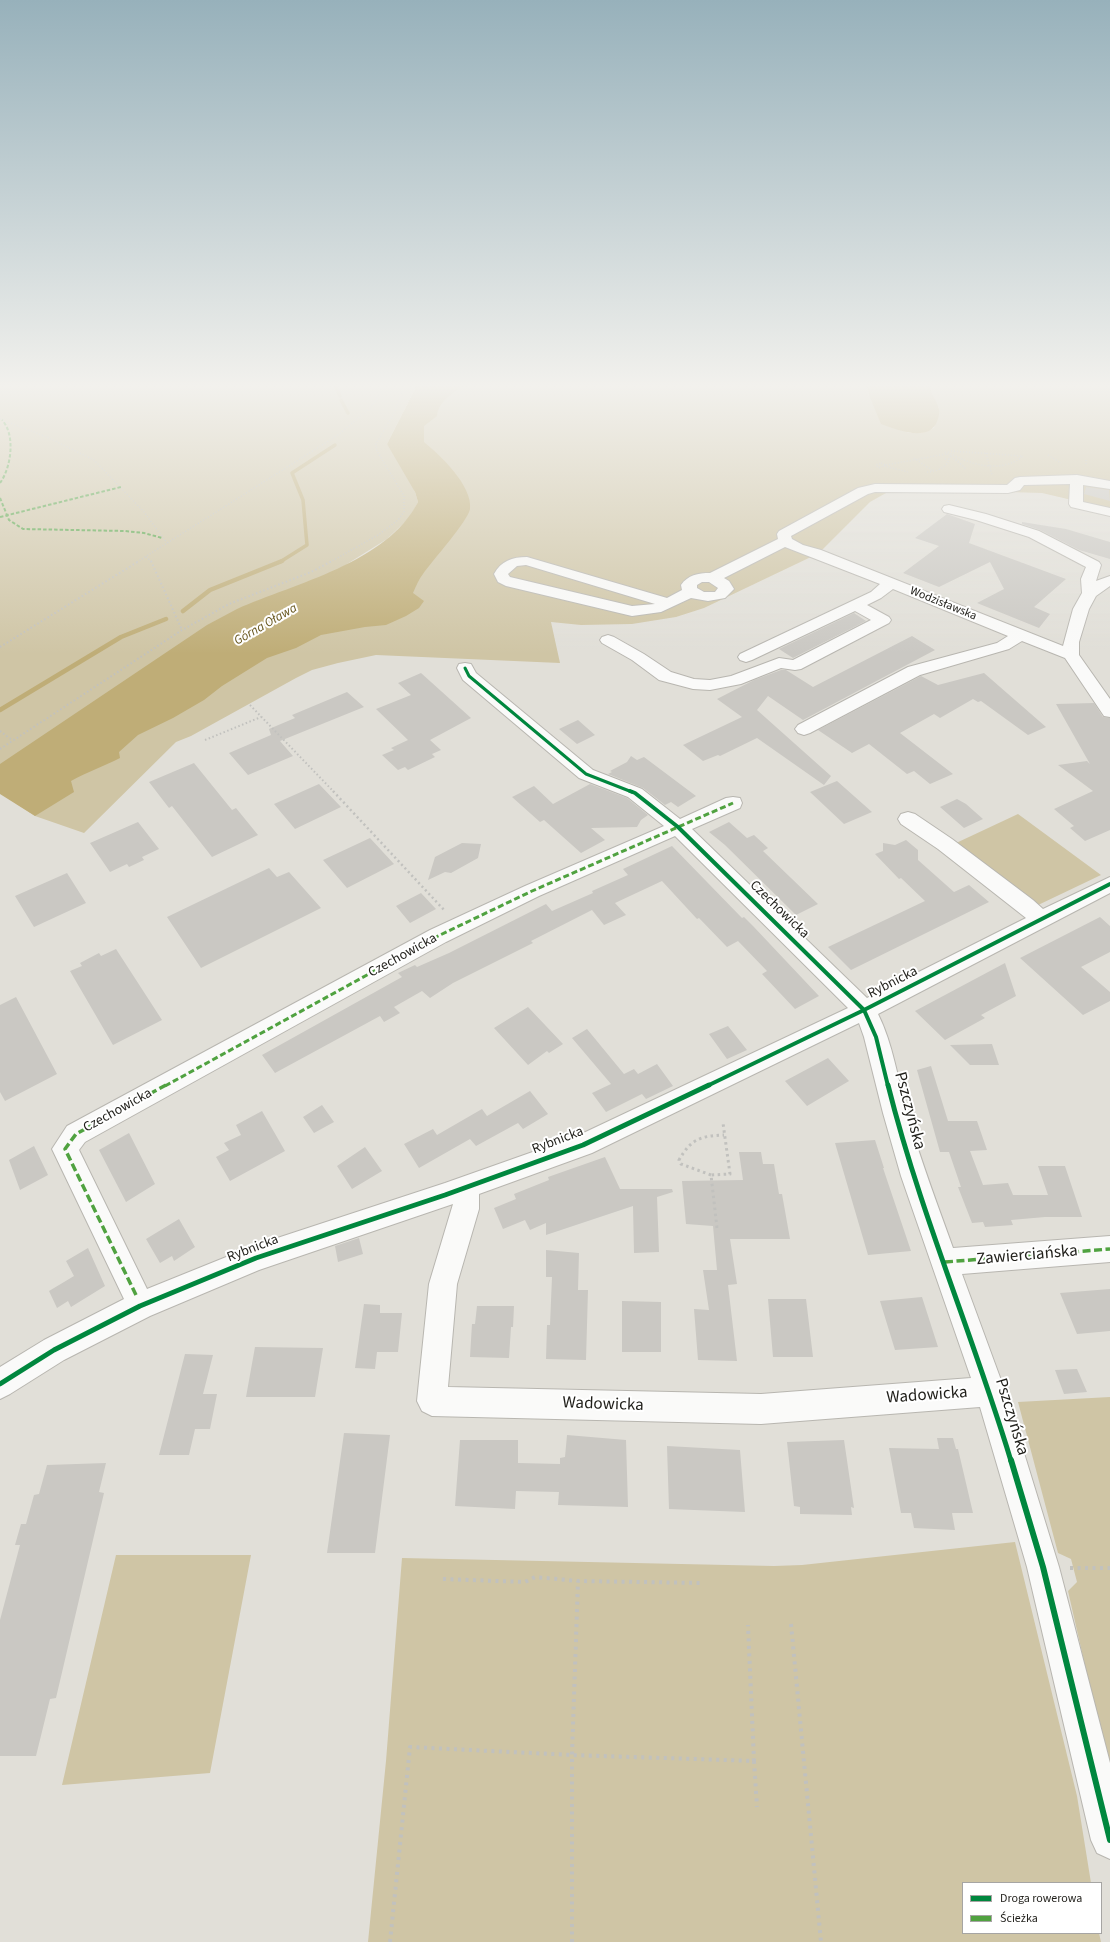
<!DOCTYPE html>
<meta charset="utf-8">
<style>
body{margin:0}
#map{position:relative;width:1110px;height:1942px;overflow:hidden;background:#e1dfd8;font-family:"Source Sans 3",sans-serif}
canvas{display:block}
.legend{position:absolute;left:962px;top:1882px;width:140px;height:52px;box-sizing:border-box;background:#fff;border:1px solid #a6a5a3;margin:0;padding:5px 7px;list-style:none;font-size:12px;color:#201f1a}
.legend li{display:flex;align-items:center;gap:8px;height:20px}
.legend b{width:20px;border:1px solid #a6a5a3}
</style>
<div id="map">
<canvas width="1110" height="1942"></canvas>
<ul class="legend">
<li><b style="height:5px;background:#00873e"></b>Droga rowerowa</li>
<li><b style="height:5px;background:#50a240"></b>Ścieżka</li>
</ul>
</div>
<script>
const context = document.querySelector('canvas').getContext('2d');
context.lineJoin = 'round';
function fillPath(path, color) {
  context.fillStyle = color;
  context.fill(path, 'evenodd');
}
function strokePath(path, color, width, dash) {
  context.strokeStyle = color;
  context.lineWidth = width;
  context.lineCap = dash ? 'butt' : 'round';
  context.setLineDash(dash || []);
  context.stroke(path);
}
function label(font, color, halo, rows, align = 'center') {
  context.font = font + ' "Source Sans 3",sans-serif';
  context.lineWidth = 4;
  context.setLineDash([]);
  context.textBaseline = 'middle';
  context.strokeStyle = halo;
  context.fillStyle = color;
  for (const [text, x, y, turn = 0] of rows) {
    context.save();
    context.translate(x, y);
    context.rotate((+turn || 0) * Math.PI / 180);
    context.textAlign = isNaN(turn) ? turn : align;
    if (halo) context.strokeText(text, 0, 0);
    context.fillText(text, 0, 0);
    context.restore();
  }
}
const green = new Path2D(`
 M0,383H418L387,444L406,463L418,502L411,516L387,539L0,781Z
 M433,383H867L869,395L908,433H922L934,428L939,409L927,383H1110V509L1042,493L902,489L886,493L870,502L823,549L813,556L704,608L676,617L632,624L581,625L551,622L560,663L376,655L338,663L312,670L296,678L191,736L176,742L84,833L35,816L6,797L22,781L457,529L410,454Z
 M1018,814L1101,875L1036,906L954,844Z
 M1110,1397V1775L1068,1591L1077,1582L1071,1559L1058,1553L1018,1402Z
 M1015,1542L1077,1796L1091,1883H963V1933H1099L1101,1942H368L386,1761L402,1558L774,1566L802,1565Z
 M116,1555H251L210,1773L62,1785Z`);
const water = new Path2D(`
 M418,383H471C458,389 438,400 437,416L424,426V442C440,455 473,486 470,509C468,521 432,561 423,574C419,579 416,586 413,593L424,601L419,608L406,616L386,625L365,627L321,635L296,648L267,658L222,686L204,700L173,718L138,735L119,752L120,758C104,766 87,772 71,781L74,792L35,816L0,794V764L207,625C217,620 227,614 237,609C295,583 387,563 418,502L415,492L387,444Z
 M867,383H927C931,391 936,400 939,409C940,414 938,419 936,424C926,442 895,429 881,424L869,395Z`);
const streamFar1 = new Path2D(`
 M334,383L340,396
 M341,400L348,413
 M280,562L307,545L303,500L292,473L335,445`);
const stream = new Path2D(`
 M183,611L210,590L282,561
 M0,710L121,637L166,619`);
const building = new Path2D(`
 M1086,487L1109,490L1110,501L1084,494Z
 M947,514L975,524L969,543L1066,579L1034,607L1050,614L1039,628L977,603L1004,589L990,562L939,587L903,573L939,546L915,538Z
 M1022,522L1066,529L1110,542V559L1079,550L1040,530L1022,524Z
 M854,613L866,621L793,658L779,649Z
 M912,636L935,650L803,720L768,696L757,710L831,776L824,785L757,738L720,756L718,755L703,761L683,745L742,717L717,699L754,680L781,670H786L813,687Z
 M421,673L471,718L430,740L441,750L432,754L435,757L408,770L405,767L398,770L382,755L394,750L391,748L408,740L376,709L411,695L398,683Z
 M984,673L1046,727L1028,735L981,701L978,702L973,699L940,718L934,714L900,733L953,774L930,784L914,771L907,774L869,744L852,753L818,730L921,676L938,685Z
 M347,692L364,707L280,741L293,756L248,775L229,753L271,735L269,729L295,718L292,715Z
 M1094,703L1103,717L1110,718V830L1085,841L1070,828L1074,826L1054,809L1093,791L1058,765L1087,761L1090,764L1056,704Z
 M578,720L595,735L577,744L559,729Z
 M631,756L637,760L644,757L696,796L678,807L671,802L665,805L643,788L608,774L612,772L610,771L627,762Z
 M194,763L232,810L236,808L258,835L212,857L172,806L169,808L149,782Z
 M837,781L872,812L844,824L810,792Z
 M319,784L341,807L295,829L274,804Z
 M590,784L627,798L648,815L641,820L637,827L591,828L605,840L581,853L544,820L540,822L512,797L534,786L553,804Z
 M957,799L966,804L983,819L964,828L940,807Z
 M138,822L159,849L142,857L144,860L129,867L127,864L110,872L90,843Z
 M729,822L747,838L754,835L768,848L763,851L818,904L796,915L725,845L709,832Z
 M370,838L394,864L347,888L323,860Z
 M906,840L918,850V860L954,892L969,885L989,902L851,970L828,947L925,901L901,878L899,879L875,854L883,851V843L895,845Z
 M462,843L481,844L478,858L451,873L445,872L428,880L435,857Z
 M672,846L742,918L744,917L753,926L819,996L795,1009L762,974L767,971L738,941L727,947L699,918L697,919L662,881L615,903L626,915L604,925L592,910L531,941L533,943L453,983L430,998L422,991L394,1007L400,1013L384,1022L380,1016L275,1073L262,1055L402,977L398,973L415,965L417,967L449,953L546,904L552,911L593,893L592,891L628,875L623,869Z
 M269,868L277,877L289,872L321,908L201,968L167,917Z
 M67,873L86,903L34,927L15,896Z
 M421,893L436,909L410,923L396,906Z
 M1100,917L1110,926V952L1081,967L1110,992V1001L1083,1015L1020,958Z
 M116,949L162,1020L113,1045L70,971L82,966L80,963L99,953L101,956Z
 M1005,963L1016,996L981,1015L985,1018L945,1040L915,1011Z
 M16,997L57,1074L5,1101L0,1092V1005Z
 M528,1007L563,1044L549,1053L547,1051L528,1065L494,1028Z
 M728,1026L747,1050L727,1059L709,1034Z
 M587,1029L624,1074L634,1069L638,1074L657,1064L673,1086L646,1099L642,1094L606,1112L592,1093L611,1084L572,1038Z
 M992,1044L999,1065H970L950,1045Z
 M828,1058L849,1081L807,1106L785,1081Z
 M931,1066L948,1121H977L987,1150L970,1151L983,1185L1008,1183L1013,1195H1048L1038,1166H1065L1082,1217H1045L1011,1220L1013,1225L985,1227L983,1222L972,1223L958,1187H961L949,1152H940L917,1070Z
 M530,1091L548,1114L523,1129L518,1123L476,1146L470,1139L419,1168L404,1144L433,1129L437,1135L482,1109L487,1116Z
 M322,1105L334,1122L314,1133L303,1117Z
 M262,1111L285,1151L230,1181L216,1157L229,1150L224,1143L241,1135L236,1125Z
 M129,1133L155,1184L126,1202L99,1150Z
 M875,1140L884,1168H883L911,1251L868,1255L835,1143Z
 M34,1146L48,1175L20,1190L9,1160Z
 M365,1147L382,1171L352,1189L337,1166Z
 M739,1152H761L763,1164H774L779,1194H782L790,1239H730L737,1284L728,1285L737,1361L698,1360L694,1309L709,1310L703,1270H717L713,1226L686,1224L682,1181L743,1180Z
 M605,1157L620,1189H672L673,1192L657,1197L659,1252L634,1253L633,1206L546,1235V1223L530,1230L525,1220L503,1229L494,1208L516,1199L514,1194L549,1180L548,1177Z
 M179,1219L195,1247L174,1261L172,1256L160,1263L146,1239Z
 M359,1238L363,1254L338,1262L335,1246Z
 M88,1248L105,1286L71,1307L68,1301L57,1308L49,1291L74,1276L66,1261Z
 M546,1250L579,1253L578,1290H588L586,1360L546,1359L547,1325H550L552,1277H546Z
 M1110,1289V1331L1077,1334L1060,1293Z
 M922,1297L938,1347L895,1350L880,1301Z
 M768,1299H806L813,1357H773Z
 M622,1301L661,1302V1352H622Z
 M364,1304L380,1305V1313H402L398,1352H377L375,1369L355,1368Z
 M477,1306H514L513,1327H511L509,1358L470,1357L472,1324H475Z
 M255,1347L323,1348L315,1397H246Z
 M185,1354L213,1355L203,1394H217L210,1429H195L189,1455H159Z
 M1077,1369L1087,1392L1064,1394L1055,1370Z
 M344,1433L390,1435L375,1553H327Z
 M567,1435L626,1440L628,1507L558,1505L559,1492L516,1491L515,1509L455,1506L460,1440H518V1463L560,1464V1458L565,1457Z
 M937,1438H953L956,1449H958L973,1513H952L955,1530L914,1528L911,1513H901L889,1448L939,1449Z
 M844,1440L854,1508L851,1507L852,1515L800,1514V1507L794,1506L787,1442Z
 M667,1446L740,1450L745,1512L669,1509Z
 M106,1463L99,1492L104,1493L56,1698L50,1699L36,1756H0V1620L20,1545H15L21,1524H26L34,1495L39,1494L47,1465Z`);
const pathFar4 = new Path2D(`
 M0,419L47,437L94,460L144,512L167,543
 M951,451L1023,456
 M948,452C969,465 1002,474 1023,456
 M986,453L992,475
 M1048,455L1061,463
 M951,456L966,469L955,458
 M914,458L933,471
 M945,459H950
 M1086,460V465
 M881,463L886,465L878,468L876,465Z
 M886,465L946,454
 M884,466L908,472
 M927,472C937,471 948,468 950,456L945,452
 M146,557L152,562
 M137,562L338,435L369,409L377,399L384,383
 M330,562L378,535L398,520L404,512V496L377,451L376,444L394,413L406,383`);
const pathFar3 = new Path2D(`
 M151,561L182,630
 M0,647L139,561
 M250,705L334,792
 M0,731L12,740
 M205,740L261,717
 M0,749L182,630L229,604L311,572L332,561`);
const pathFar2 = new Path2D(`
 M333,791L445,911`);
const pathFar1 = new Path2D(`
 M711,1175L681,1164L679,1160C691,1139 700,1136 724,1135
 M717,1228L711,1175L730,1174L723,1123`);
const path = new Path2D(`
 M1070,1568H1110
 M443,1579L525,1582L535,1577L578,1581L703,1583
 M791,1624L821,1942
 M754,1761L757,1807
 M390,1942L410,1747L572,1755L754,1761L748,1625
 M572,1942V1755L578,1581`);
const minor = new Path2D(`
 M1077,475L1110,481V489L1083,485V502L1110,508V516L1071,507L1069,504L1070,484L1024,485L1020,490L1008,493L875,492L868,494L791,536L792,539L803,545L821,550L1063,646L1073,609L1082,593L1081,579L1086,567L1029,537L976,520L944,512L942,509L944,506L949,505L986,514L1039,531L1099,562L1101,565L1096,581L1110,576V586L1096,596L1089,609L1079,642V655L1110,699V717L1104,716L1065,658L1022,641L1009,649L920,675L810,733L804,735L798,733L795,729L798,725L908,667L997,643L1008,636L893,589L881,598L867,605L889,617L891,620L889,623L801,669L795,670L781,668L741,684L710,690L693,689L659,680L632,660L602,643L600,640L602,637L608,635L614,637L644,654L671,672L694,679L710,680L731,676L779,658L793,660L871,620L855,611L752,660L746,662L740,660L738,657L740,654L871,592L880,584L785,547L724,578L729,581L734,589L725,598L708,601L691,598L661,612L632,616L506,586L498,582L494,574C501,561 512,557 527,557L667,598L682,590L681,585C688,575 698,573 710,573L778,539L777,534L779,531L858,488L875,484L1007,485L1015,478L1020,477ZM526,565L655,604L632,606L510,577L508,574L517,566ZM702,582H709L718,588L715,592H704L697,588V585Z
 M465,663L471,664L476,673L593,770L642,789L680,819L726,798L733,797L740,798L742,803L740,808L692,829L867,998L1026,918L938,849L901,824L898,819L901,814L908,812L915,814L952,839L1033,900L1043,909L1110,877V893L878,1014C893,1044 898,1080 907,1113C920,1159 937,1203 953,1248L1110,1236V1262L962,1274L1005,1391L1059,1567L1110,1763V1859L1097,1853L1091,1840L1027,1567L980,1407L761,1424L432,1416L422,1411L417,1401L429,1284L453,1204L259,1270L150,1316L64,1360L10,1394L0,1399V1367L44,1340L124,1299L52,1149L67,1126L430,930L525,886L664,826L628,797L579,778L463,680L457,668L459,664ZM675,836L848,1008L575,1137L445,1183L256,1245L147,1289L79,1150L85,1142L446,942L539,896ZM859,1023L864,1037L883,1113L901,1176L971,1378L761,1394L448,1387L457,1284L479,1209V1194L592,1153Z`);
const quietFar2 = new Path2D(`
 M0,483C11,468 16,435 2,420
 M0,498L9,520L23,529L125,531L144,533L162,538
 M0,517L121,487`);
const quietFar1 = new Path2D(`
 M165,1086L438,936L532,891L733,803`);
const quiet = new Path2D(`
 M945,1262L1110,1249
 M136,1295L65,1149L76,1134L166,1085`);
const cyclewayFar3 = new Path2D(`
 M465,668L469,676L586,774L632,792`);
const cyclewayFar2 = new Path2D(`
 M630,791L635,793L678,827L864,1010L876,1037L888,1086
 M707,1086L864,1010L1110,884`);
const cyclewayFar1 = new Path2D(`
 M888,1085C920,1213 973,1335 1011,1461
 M0,1384L54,1350L140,1306L256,1258L445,1195L583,1145L709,1085`);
const cycleway = new Path2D(`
 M1011,1460L1043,1567L1110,1840`);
const farStreetnames = [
 ["Wodzisławska",943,604,22]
];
const farWaternames = [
 ["Górna Oława",266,625,-30]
];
const streetNames = [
 ["Czechowicka",779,910,44],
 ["Czechowicka",403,956,-29],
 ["Rybnicka",893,983,-27],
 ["Czechowicka",118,1111,-29],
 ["Rybnicka",558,1141,-21],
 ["Rybnicka",253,1249,-21]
];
const nearStreetnames = [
 ["Pszczyńska",909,1111,75],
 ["Zawierciańska",1027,1256,-5],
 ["Wadowicka",927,1396,-4],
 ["Wadowicka",603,1405,2],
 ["Pszczyńska",1011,1417,73]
];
fillPath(green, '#cfc5a5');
fillPath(water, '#bfad77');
strokePath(streamFar1, '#bfad77', 3.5);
strokePath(stream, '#bfad77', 4.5);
fillPath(building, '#cac8c3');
strokePath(minor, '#b8b6b0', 2);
strokePath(pathFar4, '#c1c1be', 1.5, [1, 2]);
strokePath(pathFar3, '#c1c1be', 2, [1.5, 2.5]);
strokePath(pathFar2, '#c1c1be', 2.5, [2, 3]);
strokePath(pathFar1, '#c1c1be', 3, [2.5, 3.5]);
strokePath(path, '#c1c1be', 4, [3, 4.5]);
fillPath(minor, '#fafaf9');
strokePath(quietFar2, '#50a240', 2, [3.5, 2]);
strokePath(quietFar1, '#50a240', 3, [6, 3]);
strokePath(quiet, '#50a240', 3.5, [8, 3.5]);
strokePath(cyclewayFar3, '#00873e', 3);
strokePath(cyclewayFar2, '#00873e', 4);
strokePath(cyclewayFar1, '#00873e', 5);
strokePath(cycleway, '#00873e', 6);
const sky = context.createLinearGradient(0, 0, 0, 654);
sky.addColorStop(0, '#97b1bb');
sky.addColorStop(0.59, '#f2f1ed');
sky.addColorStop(1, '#f2f1ed00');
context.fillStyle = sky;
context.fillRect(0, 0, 1110, 654);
label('12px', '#201f1a', '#fff', farStreetnames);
label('italic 13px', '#67561d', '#fff', farWaternames);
label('14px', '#201f1a', '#fff', streetNames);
label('17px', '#201f1a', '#fff', nearStreetnames);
</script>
